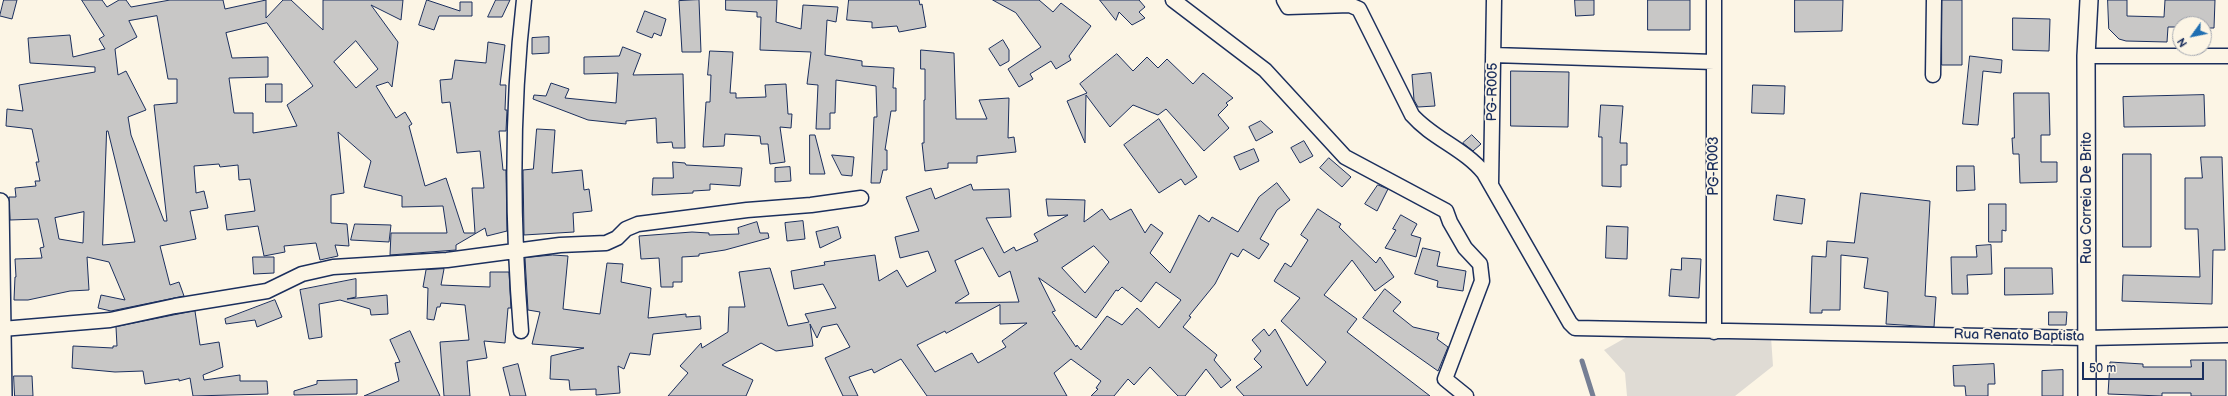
<!DOCTYPE html>
<style>
body{margin:0}
#map{position:relative;width:2228px;height:396px;overflow:hidden;background:#fcf5e5;font-family:"Balsamiq Sans",sans-serif}
canvas{display:block}
.north{position:absolute;left:2172px;top:16px;width:40px;height:40px;box-sizing:border-box;background:#fcf5e5;border:1px solid #a2a6af;border-radius:50%;rotate:237deg;font-size:11px;font-weight:700;line-height:16px;text-align:center;color:#1b2f5e}
.north::after{content:'';display:block;margin:auto;width:14px;height:18px;background:#1f6fb2;clip-path:polygon(50% 0,100% 100%,50% 72%,0 100%)}
.scale{position:absolute;left:2082px;top:362px;width:122px;height:18px;box-sizing:border-box;border:2px solid #1b2f5e;border-top:0;padding-left:5px;font-size:12px;line-height:14px;white-space:nowrap;color:#1b2f5e;-webkit-text-stroke:3px #fcf5e5;paint-order:stroke}
</style>
<div id="map">
<canvas width="2228" height="396"></canvas>
<div class="north">N</div>
<div class="scale">50 m</div>
</div>
<script>
const context = document.querySelector('canvas').getContext('2d');
context.lineJoin = 'round';
function fillPath(path, color) {
  context.fillStyle = color;
  context.fill(path, 'evenodd');
}
function strokePath(path, color, width, dash) {
  context.strokeStyle = color;
  context.lineWidth = width;
  context.lineCap = dash ? 'butt' : 'round';
  context.setLineDash(dash || []);
  context.stroke(path);
}
function label(font, color, halo, rows, align = 'center') {
  context.font = font + ' "Balsamiq Sans",sans-serif';
  context.lineWidth = 3.5;
  context.setLineDash([]);
  context.textBaseline = 'middle';
  context.strokeStyle = halo;
  context.fillStyle = color;
  for (const [text, x, y, turn = 0] of rows) {
    context.save();
    context.translate(x, y);
    context.rotate((+turn || 0) * Math.PI / 180);
    context.textAlign = isNaN(turn) ? turn : align;
    if (halo) context.strokeText(text, 0, 0);
    context.fillText(text, 0, 0);
    context.restore();
  }
}
const green = new Path2D(`
 M1641,329L1771,337L1773,366L1735,396H1627L1625,373L1604,350Z`);
const stream = new Path2D(`
 M1582,361L1593,396`);
const building = new Path2D(`
 M4,0H17L12,19L0,16Z
 M82,0H102L107,7L119,0H126L131,7L170,0H223L225,9L266,0V18L283,0H291L323,30V0H403L401,20L371,5L398,42L392,87L388,82L376,86L396,118L405,112L412,124L409,126L425,186L446,178L464,233H475L472,188H484L480,151L457,153L450,102L442,103L440,80L452,79L455,60L486,63L488,42L505,45L500,85H506L505,110H507L506,131H499L503,170H506L507,231L487,236L485,228L456,245V250L390,255L391,233H447L443,206L402,207V196L364,187L371,161L338,132L344,193L331,195V223L347,224L349,246L335,245L338,256L320,260L316,243L284,246L285,252L264,256L258,226L227,230L225,215L255,211L250,179L239,180L238,165L220,167L219,164L194,166L196,193L204,191L208,208L190,211L196,239L160,246L170,285L179,282L184,296L111,311L98,308L101,295L125,300L109,262L87,257L89,290L70,291L28,300H14L15,277H16L15,259L42,258L40,248L44,247L38,219L10,220L9,197H16L15,188L36,186L35,181H40L36,162H39L32,129L6,126L7,109L23,111L19,85L95,72V67L30,63L28,38L70,35L73,57L105,49L99,39L104,36ZM157,16L168,79H177V103L154,105L167,221H164L131,135L128,117L146,110L126,71L118,75L115,49L137,37L129,21ZM267,23L313,86L287,105L297,126L253,133V113H234L229,78L268,77V57L232,58L226,33ZM356,41L378,69L356,88L334,62ZM107,131H108L135,242L103,245ZM84,212L83,243L59,239L55,218Z
 M427,0L460,11V2H472V16H439L434,30L419,25Z
 M496,0H510L502,17H488Z
 M699,0L701,52H682L679,1Z
 M726,0H777L776,22L801,29L803,5L838,7L836,22L827,20L825,55L862,61V66L894,68L893,88H896V111H891L885,150H887V170H883L880,183H871L874,117H877L876,86L836,80L835,113H830V129H816L818,85L807,84L811,52L760,50L761,17H757V12L726,10Z
 M849,0H919L920,5L922,4L926,27L899,32L897,26L872,28V22L847,20Z
 M993,0H1039L1053,12L1061,3L1091,26L1069,56L1071,60L1056,69L1051,61L1030,74L1033,79L1019,87L1008,69L1041,47L1016,13Z
 M1100,0H1139L1145,7L1139,12L1145,18L1132,25L1119,12L1116,20Z
 M1575,0H1594V15L1576,16Z
 M1648,0H1690V30H1648Z
 M1795,0H1843L1842,31L1795,32Z
 M1942,0H1962V65H1942Z
 M2108,0H2127V16L2164,17L2165,0H2215L2214,28H2204V24H2180V27H2168L2167,42L2126,41L2119,39L2109,29Z
 M645,11L666,19L661,36L654,33L652,38L637,32Z
 M2013,18L2050,19L2049,51L2013,50Z
 M549,37V53L532,54V38Z
 M1003,40L1009,50V61L1000,66L989,49Z
 M623,47L641,54L633,75L683,74L685,148H673L672,142L657,143L656,118L626,121V124L588,120L533,99L534,95L546,96L551,83L569,89L565,98L616,103L618,73L584,74V57L619,56Z
 M921,50L954,53L956,119H987L979,100L1009,98L1008,138L1014,137L1016,152L977,156V163H948V168L925,171L922,143H924V100H925V69H921Z
 M710,51L733,52L730,93H736V98L766,97L765,85L786,84L788,114H792L791,128L780,127L785,162L770,164L768,144H761L760,136L725,134L724,146L703,147L706,102H710L711,75H708Z
 M1117,54L1133,71L1147,57L1158,68L1167,59L1193,84L1203,73L1233,98L1226,103L1228,105L1218,115L1229,128L1204,151L1166,109L1158,115L1133,105L1110,127L1086,95L1085,143L1067,101L1087,93L1080,84Z
 M1970,56L2002,60L2001,73L1983,71L1978,125L1963,124Z
 M1511,71L1569,72L1568,127L1511,126Z
 M1431,73L1435,106L1418,107L1414,100L1412,75Z
 M266,84H282V102H266Z
 M1753,85L1785,86L1784,114L1752,113Z
 M2014,93H2049L2050,135H2041V162H2057V182L2020,183L2019,154H2013L2012,138H2014Z
 M2204,95L2205,126L2124,127L2123,97Z
 M1601,105L1623,106L1620,143H1627V165H1621V187L1602,186V137H1599Z
 M1159,119L1197,177L1185,185L1181,179L1159,193L1124,145Z
 M1261,121L1273,132L1256,141L1249,127Z
 M537,129L555,130L552,173L582,170L584,190L589,189L592,211L573,213L574,232L524,235L523,170L533,169Z
 M810,135H815L825,174H810Z
 M1472,135L1481,144L1473,151L1463,143Z
 M1304,141L1313,156L1300,163L1291,148Z
 M1254,149L1259,161L1240,170L1234,157Z
 M2123,154H2151V247H2123Z
 M832,155L854,157L852,176L842,175Z
 M2201,157H2222L2225,250H2213L2212,304L2122,301L2123,275L2200,277L2198,229H2185V178H2202Z
 M1329,158L1351,177L1342,187L1320,168Z
 M673,162L685,163L686,165L742,168L740,186L710,184V190L693,191V193L652,195L653,178H673Z
 M1957,166H1974L1975,190L1957,191Z
 M790,167L791,181L775,182V168Z
 M1277,183L1290,200L1277,210L1260,239L1269,244L1259,259L1243,249L1238,257L1231,253L1215,284L1189,316L1191,317L1183,327L1217,355L1214,360L1231,380L1221,388L1206,369L1185,396H1178L1150,367L1134,385L1128,379L1114,396H1091L1098,389L1096,388L1101,381L1071,359L1054,373L1067,396H927L901,359L874,373L872,369L849,377L858,396H843L825,358L850,347L837,324L822,327L817,338L810,324L813,346L776,351L761,343L722,365L753,380L746,396H668L688,373L680,366L701,343L702,348L728,332L729,307H745L739,272L770,268L788,326L809,322L805,314L836,308L823,284L794,289L791,271L825,265L824,262L875,255L879,281L897,270L907,287L936,271L928,251L900,258L895,237L919,231L906,197L931,188L935,199L971,184L973,190L1009,189L1011,217L986,218L1004,253L1014,247L1016,251L1038,241L1034,234L1068,215L1048,216L1046,199L1085,200L1084,222L1102,209L1110,220L1131,209L1145,233L1151,224L1163,233L1150,253L1170,273L1199,215L1209,222L1212,217L1238,232L1259,197ZM1094,246L1109,262L1085,293L1062,268ZM983,248L999,277L1010,271L1019,302L955,303L969,294L955,261ZM1039,278L1096,318L1116,290L1118,291L1122,287L1141,302L1156,282L1181,300L1159,328L1137,308L1122,325L1107,316L1081,350L1077,345L1076,347L1052,312L1055,311ZM1000,305V324L1027,323L1002,341L1006,347L978,363L972,353L935,372L917,345L945,331L946,333Z
 M1378,185L1388,189L1377,211L1365,204Z
 M1861,193L1930,201L1925,296L1936,297L1934,327L1886,324L1888,292L1864,288L1868,258L1841,255L1840,310H1822V313H1810L1812,256L1826,257L1827,241L1854,243Z
 M1777,195L1805,199L1802,224L1774,220Z
 M1989,204H2006V231L2002,230V242H1989Z
 M1318,209L1341,224L1339,227L1376,263L1380,257L1394,277L1375,291L1352,260L1324,295L1357,319L1347,332L1430,396H1244L1236,387L1262,367L1254,359L1261,351L1252,340L1264,329L1269,336L1275,329L1307,386L1326,362L1281,321L1300,298L1274,281L1285,263L1291,267L1308,240L1301,235Z
 M1401,215L1417,224L1411,235L1421,238L1416,257L1385,248L1396,230L1393,229Z
 M803,221L805,239L787,241L785,223Z
 M757,222L760,233H768L769,238L725,250L699,254V256L682,257V282H673V287H661L659,258L641,259L639,236L692,232L709,233V235L739,234L738,228Z
 M355,224L391,225L389,242L351,240Z
 M1607,226L1628,227L1627,259L1606,258Z
 M838,227L841,238L820,248L816,232Z
 M1991,245L1992,274L1967,275L1968,294H1952L1951,257H1977L1976,246Z
 M1423,248L1440,252L1437,266L1466,271L1463,291L1437,287L1438,281L1415,274Z
 M553,255L568,256L563,309L600,314L607,263L623,264L621,282L651,288L648,318L686,314V317L700,316L701,329L653,334L650,355L630,353L624,369L618,366L620,393L596,395V389L570,390L569,380L550,379L551,356L584,348L532,344L540,312L528,310L525,258Z
 M253,257H274V273L254,274Z
 M1682,258L1701,259L1699,298L1669,296L1671,269L1681,270Z
 M2005,268H2052L2053,294L2005,295Z
 M444,269L441,285L464,286L490,287V272H509L511,308H508L505,343L484,341L487,358L467,361L470,396H444L440,342L469,340L465,305L441,303L440,307H437L434,320L427,319L428,288L423,287L426,270Z
 M356,279V297L347,299L387,295L388,314L371,315L370,309L340,300L319,304L322,337L309,339L300,290Z
 M1385,289L1401,302L1393,311L1413,327L1439,333L1437,339L1448,347L1438,371L1363,318Z
 M275,300L282,317L257,327L255,320L226,324L225,319Z
 M195,311L200,345L219,342L223,367L203,375L204,380L240,375V381H267L268,394L193,396L190,378L179,381V379L145,384L143,371L115,372L72,368L73,346L113,348V346H117L116,327Z
 M2049,312H2067L2066,325H2049Z
 M410,331L440,396H364L399,381L395,363L400,362L390,340Z
 M2191,360H2226V396H2191V393H2162V396L2108,394L2110,362L2143,364V367H2191Z
 M518,364L526,396H510L503,368Z
 M1994,364L1995,384H1988V396H1966L1965,386H1954L1953,366Z
 M2063,370V396H2042V371Z
 M14,376H32L33,396H15Z
 M357,380V394L294,395V391L317,384V381Z`);
const minor = new Path2D(`
 M1173,0L1265,70L1345,157L1446,211L1450,222L1465,248L1480,264L1482,281L1445,379L1466,396
 M1284,0L1288,7L1350,5L1359,9L1412,115C1432,138 1465,149 1484,173L1570,323L1575,328L2087,338L2228,335
 M1493,55L1714,62
 M2086,56H2228
 M1933,75L1934,0
 M1491,184L1494,0
 M2,329L110,320L175,306L267,291L302,274L333,267L447,260L560,245L606,243L617,238L626,229L638,224L747,210L811,205L861,198
 M521,331C512,220 511,111 524,0
 M1714,332V0`);
const tertiary = new Path2D(`
 M0,202L3,396
 M2087,396L2086,56L2089,0`);
const streetNames = [
 ["PG-R005",1493,92,-89],
 ["PG-R003",1714,166,-90],
 ["Rua Correia De Brito",2087,198,-90],
 ["Rua Renato Baptista",2019,336,1]
];
fillPath(green, '#dfdbd4');
strokePath(stream, '#767f94', 5);
fillPath(building, '#c8c7c6');
strokePath(building, '#1b2f5e', 1);
strokePath(minor, '#1b2f5e', 17);
strokePath(tertiary, '#1b2f5e', 20);
strokePath(minor, '#fcf5e5', 14);
strokePath(tertiary, '#fcf5e5', 17);
label('14px', '#1b2f5e', '#fcf5e5', streetNames);
</script>
